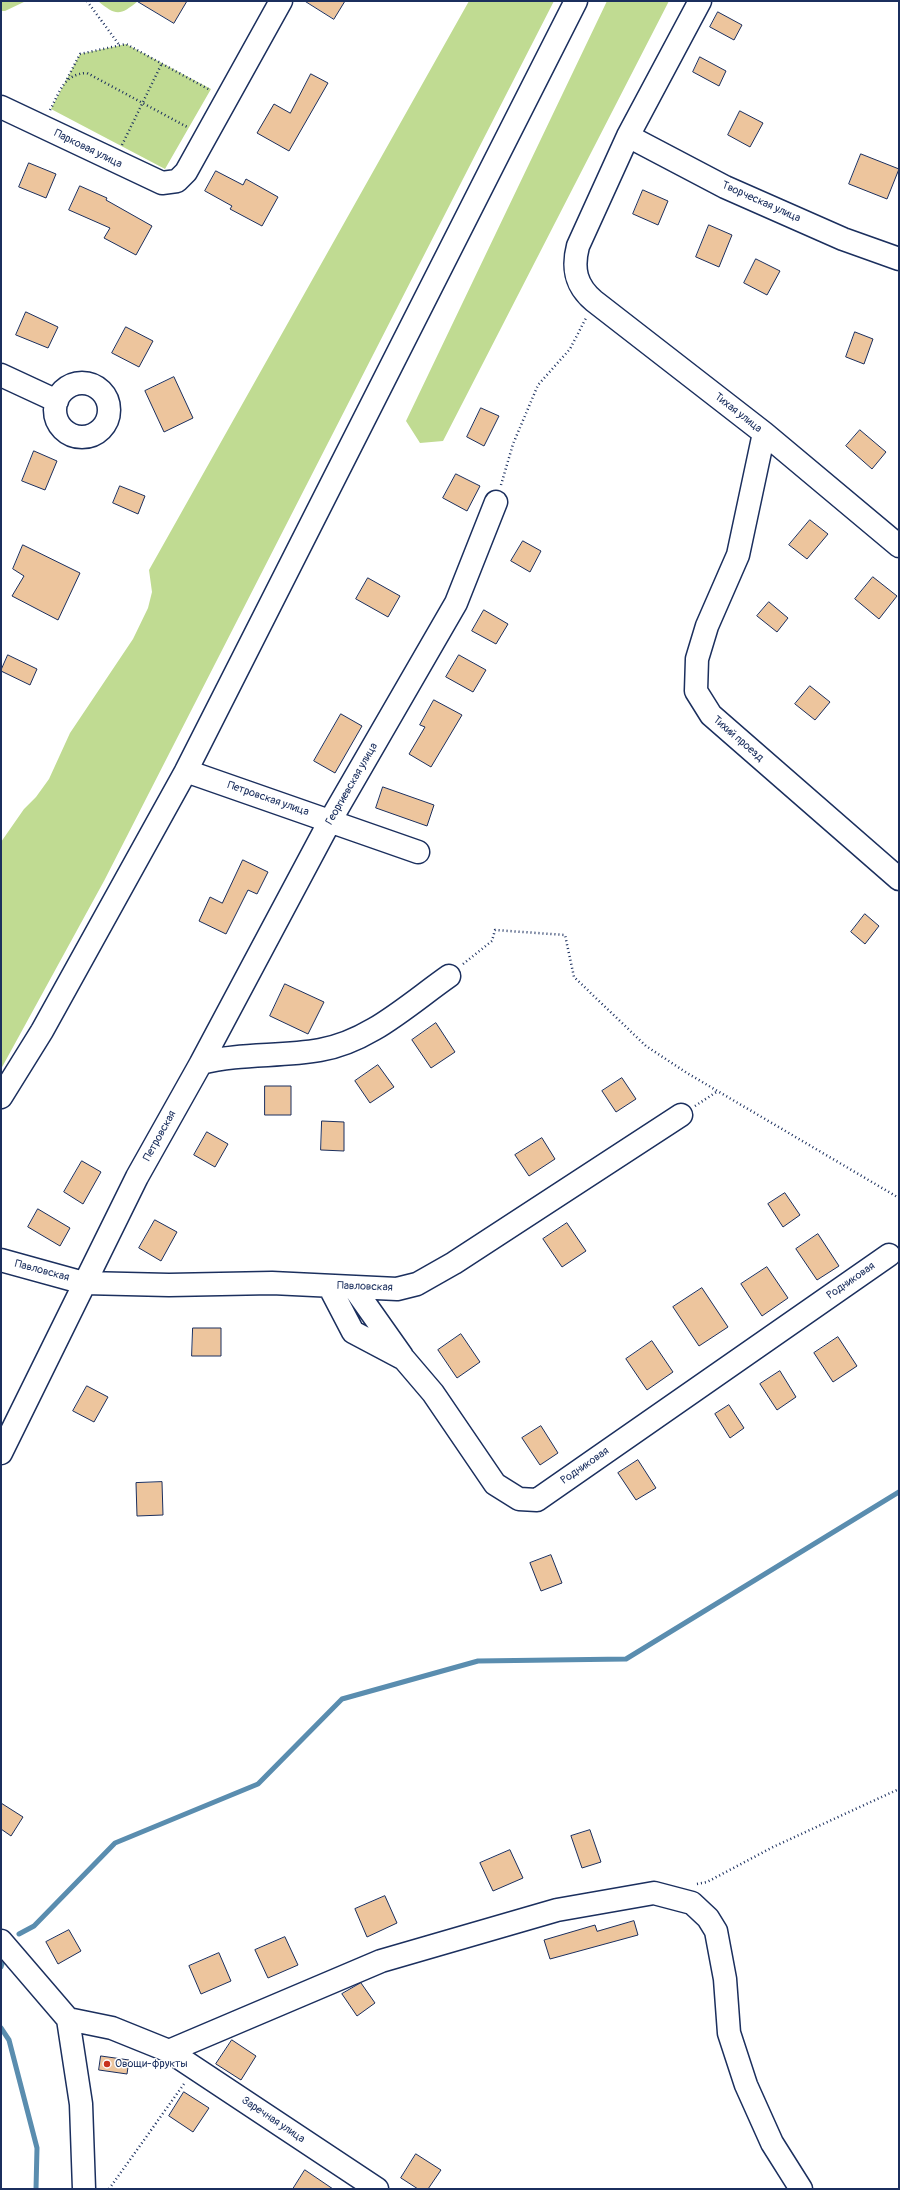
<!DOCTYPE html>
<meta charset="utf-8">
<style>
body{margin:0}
#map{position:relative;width:900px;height:2190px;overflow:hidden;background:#fff;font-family:Pangolin,sans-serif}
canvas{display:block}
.frame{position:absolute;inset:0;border:2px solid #1b2f5e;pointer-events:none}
</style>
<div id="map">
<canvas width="900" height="2190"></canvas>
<div class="frame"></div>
</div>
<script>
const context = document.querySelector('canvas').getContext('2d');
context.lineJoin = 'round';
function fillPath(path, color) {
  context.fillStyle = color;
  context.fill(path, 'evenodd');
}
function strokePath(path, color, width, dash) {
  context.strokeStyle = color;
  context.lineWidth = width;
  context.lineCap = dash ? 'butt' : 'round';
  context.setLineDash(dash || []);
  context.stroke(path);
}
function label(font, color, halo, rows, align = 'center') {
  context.font = font + ' Pangolin,sans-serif';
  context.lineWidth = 3;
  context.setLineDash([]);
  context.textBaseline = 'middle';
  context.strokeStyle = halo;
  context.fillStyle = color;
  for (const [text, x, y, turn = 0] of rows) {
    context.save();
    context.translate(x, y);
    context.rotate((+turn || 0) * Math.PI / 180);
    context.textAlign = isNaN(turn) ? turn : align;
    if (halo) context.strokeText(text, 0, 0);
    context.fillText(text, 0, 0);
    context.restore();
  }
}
const green = new Path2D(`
 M1,1H26L5,11H1Z
 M98,1H138C120,16 116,16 98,1Z
 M469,1H554L104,881L1,1069V842L24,809L36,797L49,779L70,733L133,639L148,608L152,592L149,570Z
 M607,1H669L443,441L420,443L406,421Z
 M126,44L211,89L165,169L51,109L80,54Z`);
const stream = new Path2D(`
 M19,1934L34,1926L115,1843L258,1784L342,1699L478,1661L626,1659L899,1492
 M1,1967L2,1964
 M1,2028L9,2040L37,2148L36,2189`);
const building = new Path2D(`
 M137,1H187L174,23Z
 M305,1H345L334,19Z
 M718,12L742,25L734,40L710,27Z
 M700,57L726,71L719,86L693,72Z
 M311,74L328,83L289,151L257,133L274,104L290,113Z
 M740,111L763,123L750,147L728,135Z
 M861,154L899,169L887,199L849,184Z
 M29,163L56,174L46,198L19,187Z
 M216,171L243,185L246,179L278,197L262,226L230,209L232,206L205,191Z
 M80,186L107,198L106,200L152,226L136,255L104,238L110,228L69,210Z
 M643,190L668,201L658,225L633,214Z
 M709,225L732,235L719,267L696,257Z
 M756,259L780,271L767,295L744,283Z
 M26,312L58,327L48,348L16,335Z
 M126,327L153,341L139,367L112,353Z
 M855,332L873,339L864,364L846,357Z
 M174,377L193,418L164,432L145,391Z
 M481,408L499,416L484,446L467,437Z
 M860,430L886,452L872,469L846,446Z
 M34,451L57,461L45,490L22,481Z
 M456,474L480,486L467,511L443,498Z
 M120,486L145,496L138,514L113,503Z
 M810,520L828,534L807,559L789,545Z
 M523,541L541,551L530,572L511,561Z
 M23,545L80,573L58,620L12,596L24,576L13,569Z
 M873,577L897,596L879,619L855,599Z
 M368,578L400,596L388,617L356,599Z
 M769,602L788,618L777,632L757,616Z
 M484,610L508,624L496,644L472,631Z
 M8,655L37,669L30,685L1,671Z
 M459,655L486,670L473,692L446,677Z
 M810,686L830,702L815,720L795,704Z
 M434,700L462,715L431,767L409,754L425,727L420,725Z
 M341,714L362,726L335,773L314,761Z
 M383,787L434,805L427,826L376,808Z
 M243,860L268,872L257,894L248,890L226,934L199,921L210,897L222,903Z
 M865,914L879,926L865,944L851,932Z
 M285,984L324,1002L308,1034L270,1016Z
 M436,1023L455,1052L431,1068L412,1040Z
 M378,1065L394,1087L370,1103L355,1081Z
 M622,1078L636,1099L616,1112L602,1091Z
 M265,1086H291V1115H265Z
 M322,1121L344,1122V1151L321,1150Z
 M207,1132L228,1144L215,1167L194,1155Z
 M542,1138L555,1159L529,1176L515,1155Z
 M82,1161L101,1172L83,1204L64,1192Z
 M785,1193L800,1215L783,1227L768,1204Z
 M38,1209L70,1228L60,1246L28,1227Z
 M155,1220L177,1232L161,1261L139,1248Z
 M567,1223L586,1251L562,1267L543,1239Z
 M818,1234L839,1266L817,1280L796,1249Z
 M767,1267L788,1298L762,1316L741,1284Z
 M702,1288L728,1327L699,1346L673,1307Z
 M193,1328H221V1356H192Z
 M461,1334L480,1362L457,1378L438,1350Z
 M838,1337L857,1366L833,1382L814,1353Z
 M652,1341L673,1372L647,1390L626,1359Z
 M780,1371L796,1397L777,1410L760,1384Z
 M87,1386L108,1397L94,1422L73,1411Z
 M729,1405L744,1428L730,1438L715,1414Z
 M541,1426L558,1453L540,1465L522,1438Z
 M638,1460L656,1488L636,1500L618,1473Z
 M162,1482L163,1515L137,1516L136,1483Z
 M551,1555L562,1583L541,1591L530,1563Z
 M1,1803L23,1817L11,1836L1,1829Z
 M590,1830L601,1862L582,1868L571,1836Z
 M510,1850L523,1878L493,1891L480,1863Z
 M385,1896L397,1923L367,1937L355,1909Z
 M634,1921L638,1935L550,1959L544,1940L595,1925L597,1931Z
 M69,1930L81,1951L58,1964L46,1942Z
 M285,1937L298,1965L268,1978L255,1950Z
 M219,1953L231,1981L201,1994L189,1966Z
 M361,1983L375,2003L357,2016L342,1994Z
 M232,2040L256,2056L241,2080L216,2064Z
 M101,2056L129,2060L127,2074L99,2070Z
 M184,2092L209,2108L193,2132L169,2116Z
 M416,2154L441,2170L428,2189H418L401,2178Z
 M305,2170L333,2189H293Z`);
const path = new Path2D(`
 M87,1L120,46
 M67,79L80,54L126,44L210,90
 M50,110C60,92 63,74 87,73L189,128
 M122,145L162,63
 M501,485L513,444L538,385L570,349L586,318
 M463,964L492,941L495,930L565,935L574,977L646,1046L687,1073L899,1198
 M695,1106L718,1091
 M697,1884L707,1882L773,1847L899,1789
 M109,2189L184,2084`);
const minor = new Path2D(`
 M700,1L628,136L578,246C572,269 576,286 594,301L764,433L899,546
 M1,107L162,183L177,181L186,172L281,1
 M628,136L725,187L843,239L899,259
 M1,375L57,401
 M55 410a27 27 0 1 1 54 0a27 27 0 1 1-54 0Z
 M764,433L738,555L707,626L697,659L696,691L711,715L899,879
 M186,771L418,852
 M201,1063L330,821L456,603L496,502
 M1,1097L42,1031L186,771L576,1
 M1,1260L84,1283L169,1285L272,1283L397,1289L417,1284L454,1263L681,1115
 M329,1286L353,1332L404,1359L433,1393L495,1484L519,1499L537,1500L889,1255
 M354,1288L402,1356
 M1,1453L137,1177L201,1063C240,1053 280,1057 320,1050C369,1042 409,1004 449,976
 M1,1941L68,2019L81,2104L84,2189
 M68,2019L112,2028L169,2051L381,1961L557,1910L654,1893L692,1903L708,1918L716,1931L725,1979L729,2033L746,2085L772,2143L801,2189
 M169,2051L377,2189`);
const markers = [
 [107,2064,4,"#c8321e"]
];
const streetNames = [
 ["Парковая улица",88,149,26],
 ["Творческая улица",761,202,24],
 ["Тихая улица",738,413,38],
 ["Тихий проезд",738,739,41],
 ["Георгиевская улица",352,784,-60],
 ["Петровская улица",268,799,19],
 ["Петровская",160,1136,-61],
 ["Павловская",42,1271,15],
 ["Родниковая",851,1281,-35],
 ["Павловская",365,1287,2],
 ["Родниковая",585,1466,-35],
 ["Заречная улица",273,2120,34]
];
const poiNames = [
 ["Овощи-фрукты",115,2064]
];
fillPath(green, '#c0db92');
strokePath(stream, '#5a8daf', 5);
fillPath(building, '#edc59d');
strokePath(building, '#1b2f5e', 1);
strokePath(minor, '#1b2f5e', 25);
strokePath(path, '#1b2f5e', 2.5, [1, 3]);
strokePath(minor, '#fff', 22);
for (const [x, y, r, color] of markers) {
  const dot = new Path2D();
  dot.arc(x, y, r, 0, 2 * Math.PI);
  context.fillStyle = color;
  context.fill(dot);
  strokePath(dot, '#fff', 1.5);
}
label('11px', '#1b2f5e', '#fff', streetNames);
label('11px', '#1b2f5e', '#fff', poiNames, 'left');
</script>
